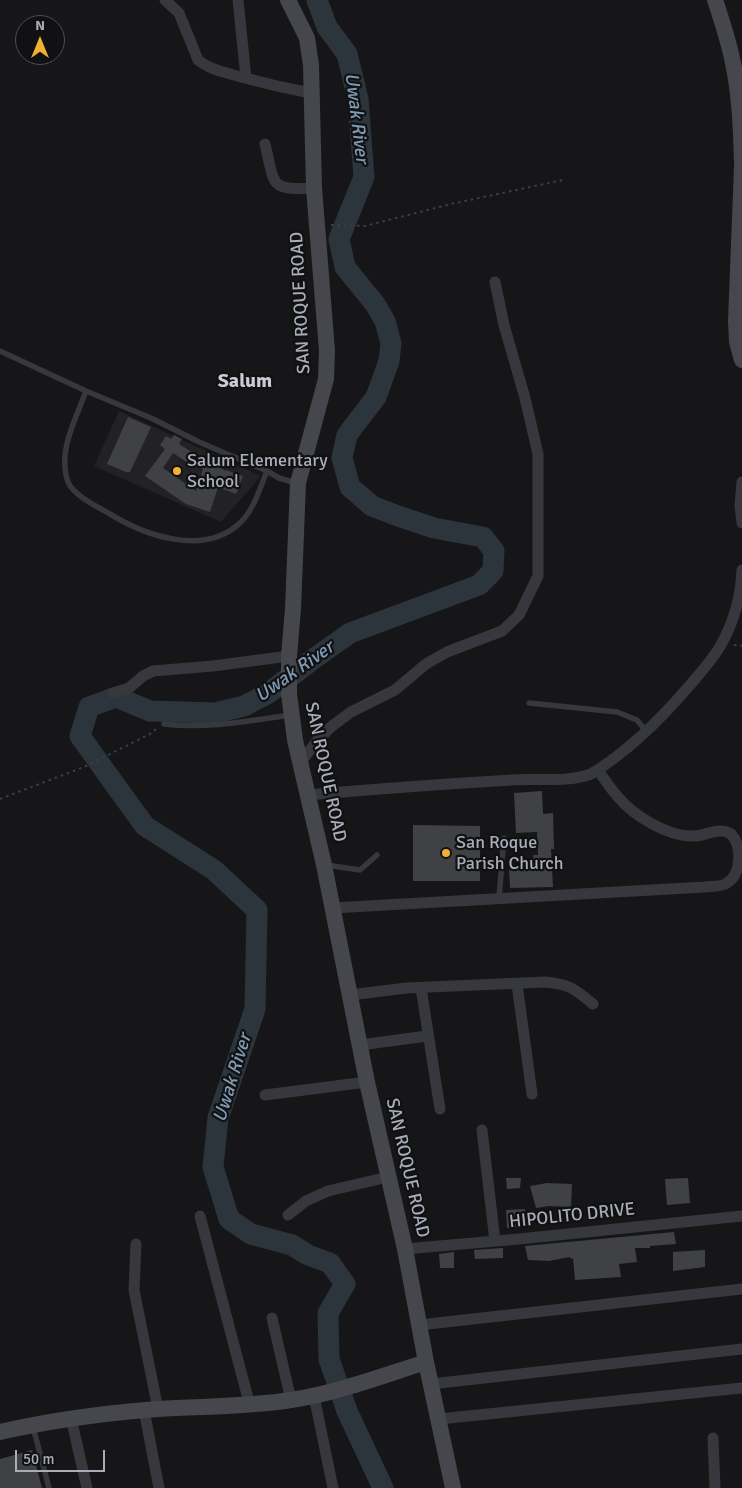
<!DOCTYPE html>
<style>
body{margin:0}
#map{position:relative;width:742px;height:1488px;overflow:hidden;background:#161618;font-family:Signika,sans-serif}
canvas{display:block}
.north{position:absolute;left:15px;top:15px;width:50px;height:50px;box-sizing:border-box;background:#111113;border:1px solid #4d4f55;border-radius:50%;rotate:0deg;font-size:14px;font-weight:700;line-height:20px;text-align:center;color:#a8adb8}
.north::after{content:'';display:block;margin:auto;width:18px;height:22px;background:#f2b134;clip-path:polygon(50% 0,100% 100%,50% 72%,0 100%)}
.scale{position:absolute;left:15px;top:1450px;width:90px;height:22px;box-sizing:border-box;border:2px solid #a8adb8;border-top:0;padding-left:6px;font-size:15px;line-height:18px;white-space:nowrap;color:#a8adb8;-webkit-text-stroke:4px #111113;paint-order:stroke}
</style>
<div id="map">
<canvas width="742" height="1488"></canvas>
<div class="north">N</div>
<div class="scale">50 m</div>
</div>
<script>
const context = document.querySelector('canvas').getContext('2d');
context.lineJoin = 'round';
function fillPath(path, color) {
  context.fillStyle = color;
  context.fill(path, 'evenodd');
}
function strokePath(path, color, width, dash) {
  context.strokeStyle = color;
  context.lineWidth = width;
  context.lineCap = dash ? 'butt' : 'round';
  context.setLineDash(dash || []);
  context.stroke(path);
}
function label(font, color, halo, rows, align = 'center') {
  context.font = font + ' Signika,sans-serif';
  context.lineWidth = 4.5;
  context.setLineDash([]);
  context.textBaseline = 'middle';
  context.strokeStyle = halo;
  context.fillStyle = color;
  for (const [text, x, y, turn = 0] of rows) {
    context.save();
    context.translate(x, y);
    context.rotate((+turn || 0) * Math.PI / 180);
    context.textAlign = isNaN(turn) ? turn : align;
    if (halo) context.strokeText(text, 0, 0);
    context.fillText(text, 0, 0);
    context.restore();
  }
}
const built = new Path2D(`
 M119,411L261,476L221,522L94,466Z`);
const river = new Path2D(`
 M317,0L327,27L347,54L358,99L364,177L339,239L345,267L375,304L385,321L391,343L389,361L376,397L347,435L342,458L350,487L372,506L398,516L434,528L483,537L494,551L493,571L479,585L350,633L312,660L267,694L244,706L215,713L150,711L116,697L89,707L80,736L118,789L145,826L214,870L257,910L255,1009L218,1118L213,1167L229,1219L251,1234L292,1245L308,1255L330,1263L345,1284L328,1313L329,1359L347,1411L383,1488`);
const building = new Path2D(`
 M128,417L151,427L130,472H126L107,464Z
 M174,435L182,439L179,444L200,457L226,471V470L243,476L236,494L218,487L210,512L186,504L145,476L165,449L160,445L166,436L171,439ZM173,453L188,463L203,469L196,491L163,468Z
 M542,791L543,814L553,813L554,849H551L553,887L510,888L509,868L534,867L533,855H538L537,832L516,833L514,793Z
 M413,825L480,826V881H413Z
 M506,1178H521L520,1188L507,1189Z
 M688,1178L690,1203L667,1205L665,1179Z
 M547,1183L572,1184L571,1207L549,1206L536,1208L530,1186Z
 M525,1209V1227L507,1228L506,1210Z
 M674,1232L676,1244L650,1246V1248H635L637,1262L619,1264L621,1277L575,1280L573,1258L571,1259L570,1257L549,1261L528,1260L525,1246Z
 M503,1248V1258L475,1259L474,1250Z
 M705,1250V1267L673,1271V1252Z
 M454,1252V1268H440L439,1254Z
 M32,1450L42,1488H0V1459Z`);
const path = new Path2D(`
 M331,225L365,226L451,204L563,180
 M734,645L742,646
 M0,799L84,767L152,733L157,728`);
const lane = new Path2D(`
 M0,351L86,391L151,418L199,442L267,471L279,478L296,483
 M86,391C76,419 57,451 68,482C73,495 98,507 110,514C146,536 205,557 241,522C254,509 260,488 267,471
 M529,703L617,712L637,720L647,732
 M164,724C206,729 248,721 290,715
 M326,865L360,870L377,855
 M499,898L504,838
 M33,1427L49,1488`);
const street = new Path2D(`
 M165,0L179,13L198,60C212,71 228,73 245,78C267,84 289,89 311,93
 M238,0L246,78
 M265,144C275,184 268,191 314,188
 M742,482L740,505L742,523
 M113,693L129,688L143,676L153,671L213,666L289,656
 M300,763L317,741L332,726L351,712L395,690L426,664L447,652L502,631L519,615L538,576V454L525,398L504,325L495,282
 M307,795C375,789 444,784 512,780C538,778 566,783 591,774C629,751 661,719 690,685C701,672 714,658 722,643C734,621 741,594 742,570
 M332,908L705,887C711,886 722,887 727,883C742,874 742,846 731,834C720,826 705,836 694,836C668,837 634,816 618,797C611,789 604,779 598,770
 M517,984L532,1094
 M421,988L440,1109
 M350,995L406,988L545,982C569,984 575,989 593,1004
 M360,1045L427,1036
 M265,1095L367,1082
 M482,1130L495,1241
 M288,1215L306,1201L328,1191L388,1177
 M200,1216L250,1406
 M136,1244L134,1290L158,1409
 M405,1249L519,1239L742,1216
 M272,1318L291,1400
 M419,1325L742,1289
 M431,1384L742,1349
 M314,1396L333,1488
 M144,1410L159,1488
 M71,1418L87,1488
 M439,1419L742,1388
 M713,1438L715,1488`);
const secondary = new Path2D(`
 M288,0L307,38L311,65L314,188L327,351L326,379L298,483L293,609L289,656V694L295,740L324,865L367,1082L405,1249L426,1362L453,1488
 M715,0C722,21 729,42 733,63C740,96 741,130 742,163
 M742,166L736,321L737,342L742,360
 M0,1432C52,1420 105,1413 158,1409C202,1406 247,1407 291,1400C337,1393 382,1376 426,1362`);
const markers = [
 [177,471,5,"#f2b134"],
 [446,853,5,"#f2b134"]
];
const streetNames = [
 ["SAN ROQUE ROAD",301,303,-93],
 ["SAN ROQUE ROAD",325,772,78],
 ["SAN ROQUE ROAD",407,1168,77],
 ["HIPOLITO DRIVE",572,1216,-6]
];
const poiNames = [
 ["Salum Elementary",187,461],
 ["School",187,482],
 ["San Roque",456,843],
 ["Parish Church",456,864]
];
const waterNames = [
 ["Uwak River",356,118,83],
 ["Uwak River",295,672,-35],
 ["Uwak River",233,1078,-73]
];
const quarterNames = [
 ["Salum",245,382]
];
fillPath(built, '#222225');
strokePath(river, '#2c353c', 21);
fillPath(building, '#404145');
strokePath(path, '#3d3f44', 2, [2.5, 4]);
strokePath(lane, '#37383d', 5.5);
strokePath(street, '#37383d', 11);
strokePath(secondary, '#45474d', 16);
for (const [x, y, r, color] of markers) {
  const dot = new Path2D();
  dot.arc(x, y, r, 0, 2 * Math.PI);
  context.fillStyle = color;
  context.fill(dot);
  strokePath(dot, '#111113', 2);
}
label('18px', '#a8adb8', '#111113', streetNames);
label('18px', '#a8adb8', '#111113', poiNames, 'left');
label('italic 19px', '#7f9bb3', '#111113', waterNames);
label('bold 20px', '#c9ccd4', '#111113', quarterNames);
</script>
